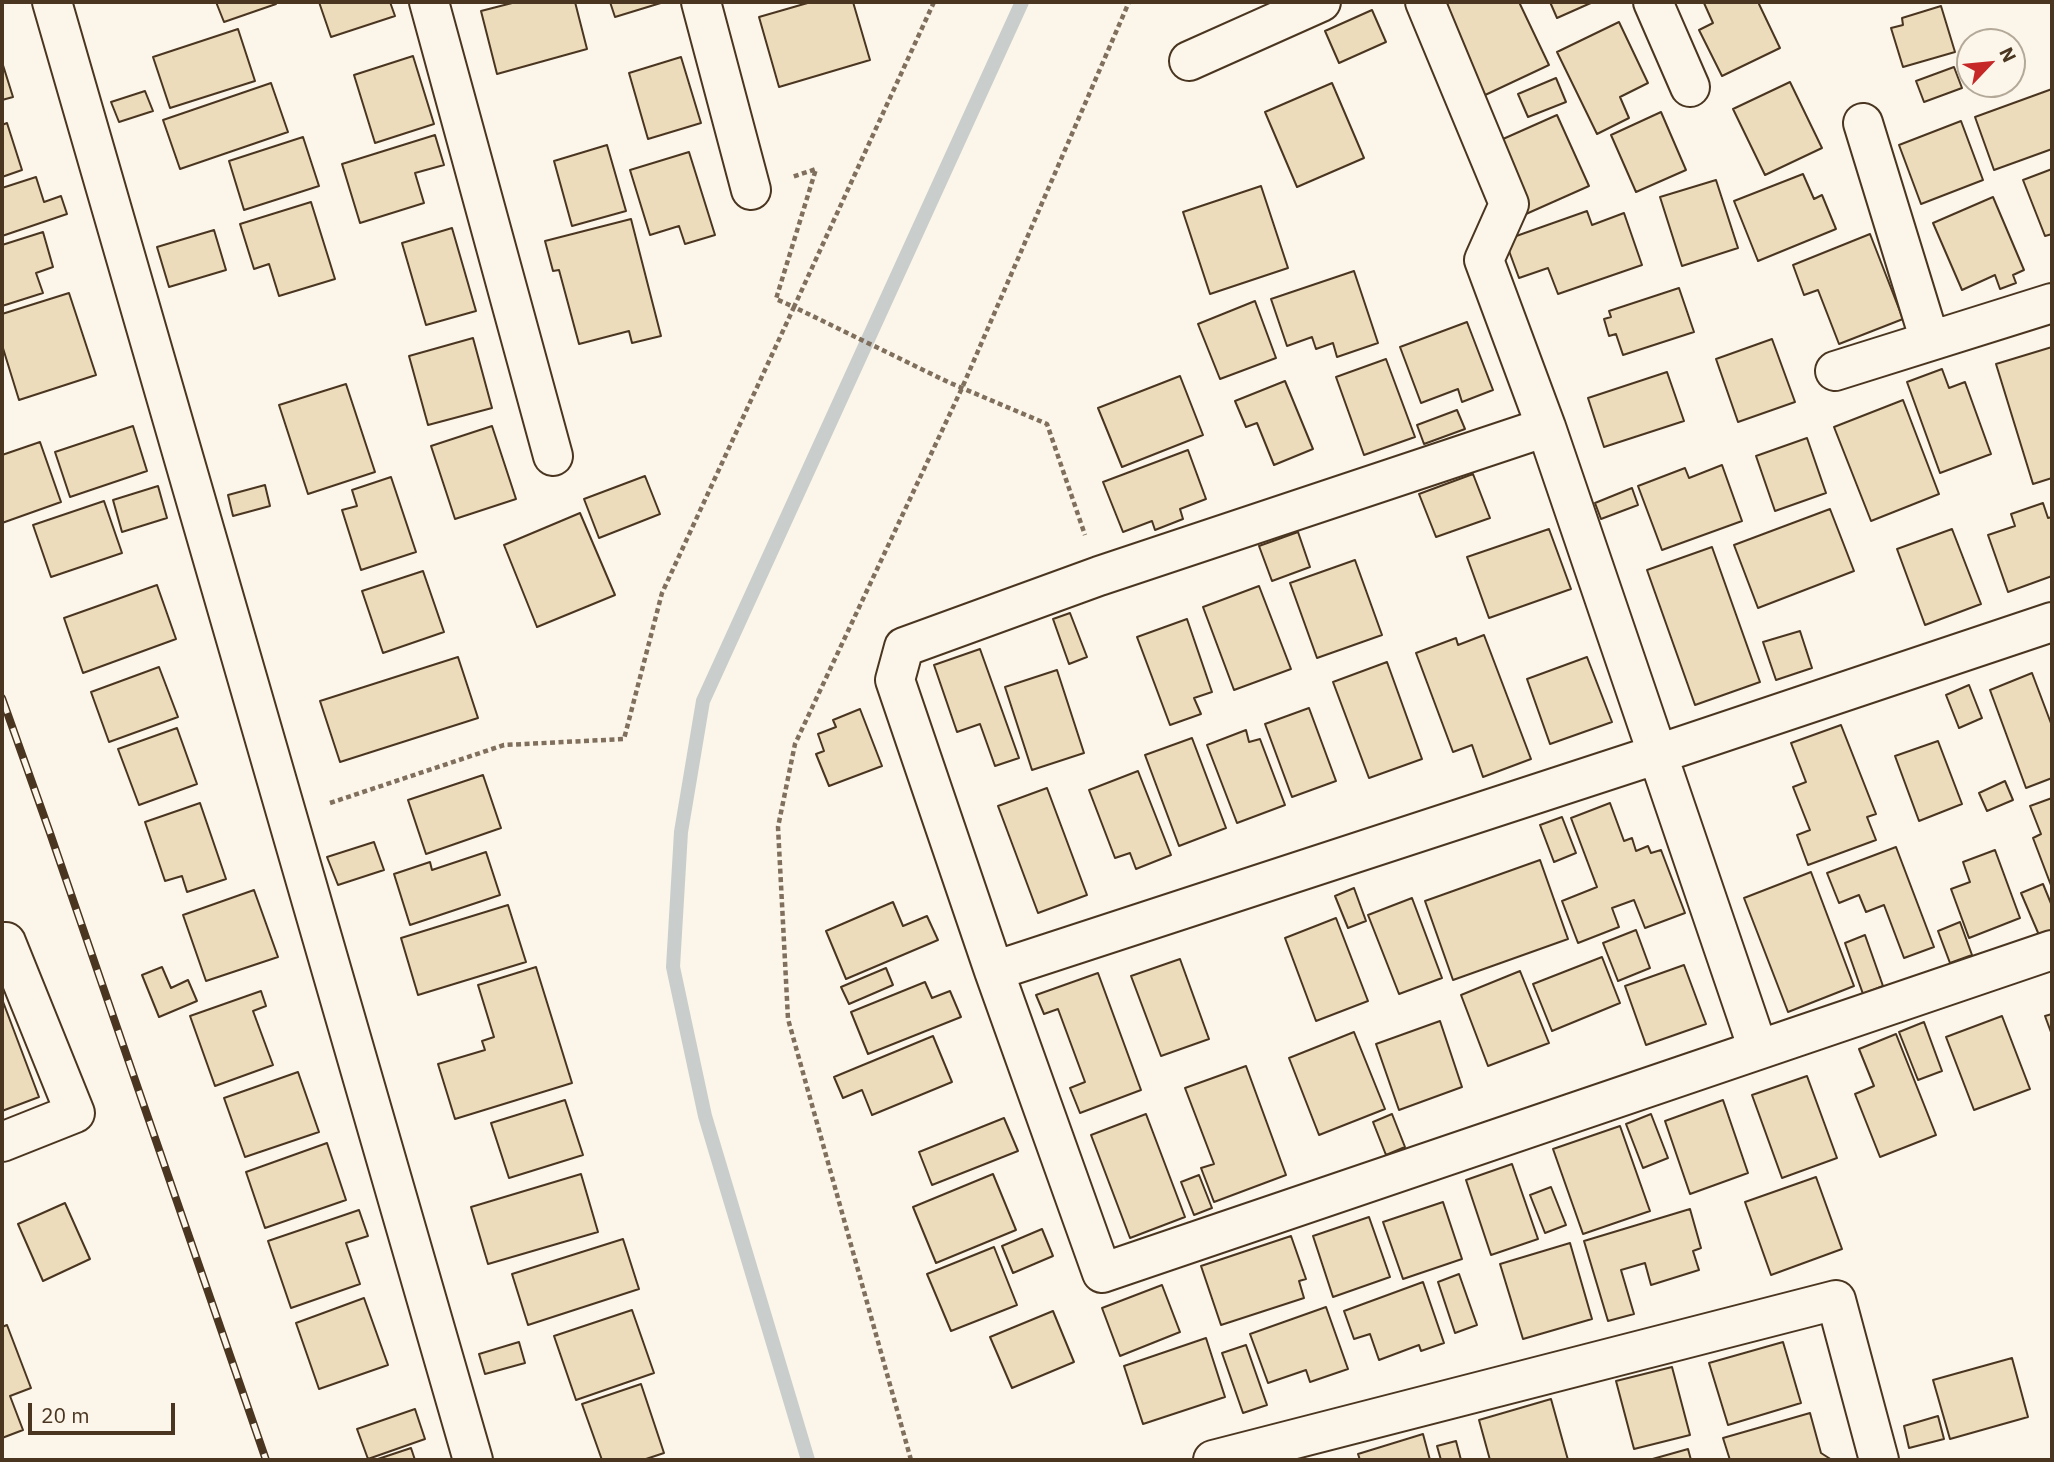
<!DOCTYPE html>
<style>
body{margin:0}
#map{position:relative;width:2054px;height:1462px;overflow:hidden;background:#fbf6e9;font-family:"IBM Plex Sans",sans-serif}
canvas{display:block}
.frame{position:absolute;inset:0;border:4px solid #4a3520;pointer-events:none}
.north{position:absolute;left:1956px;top:28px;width:70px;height:70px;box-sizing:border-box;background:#fbf6e9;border:2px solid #b4a999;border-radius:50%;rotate:64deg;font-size:19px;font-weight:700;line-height:28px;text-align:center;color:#4a3520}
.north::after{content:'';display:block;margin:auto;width:24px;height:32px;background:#c62828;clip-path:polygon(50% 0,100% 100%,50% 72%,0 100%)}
.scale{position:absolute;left:28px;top:1403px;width:147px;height:32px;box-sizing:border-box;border:4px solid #4a3520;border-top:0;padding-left:9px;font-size:21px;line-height:24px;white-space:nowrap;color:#4a3520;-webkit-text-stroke:5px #fbf6e9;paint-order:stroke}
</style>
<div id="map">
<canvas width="2054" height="1462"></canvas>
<div class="frame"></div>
<div class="north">N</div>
<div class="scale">20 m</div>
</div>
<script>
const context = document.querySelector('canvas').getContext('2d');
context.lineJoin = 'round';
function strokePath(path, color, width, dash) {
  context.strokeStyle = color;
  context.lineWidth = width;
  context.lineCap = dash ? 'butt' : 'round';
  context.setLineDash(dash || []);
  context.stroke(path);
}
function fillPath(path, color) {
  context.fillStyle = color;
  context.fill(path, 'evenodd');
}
const stream = new Path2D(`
 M808,1460L705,1116L673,967L681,832L703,701L1022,2`);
const building = new Path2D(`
 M216,2H276V4L224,22Z
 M319,2H390L395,16L331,37Z
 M516,2H575L587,49L497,74L481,11Z
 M610,2H664L615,17Z
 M811,2H853L870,60L779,87L759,17Z
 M1439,2H1519L1549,65L1483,96Z
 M1550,2H1593L1557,18Z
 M1758,2L1780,48L1722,76L1699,30L1713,23L1704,3Z
 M1941,6L1955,52L1903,67L1891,28L1903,25L1902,18Z
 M1372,10L1386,42L1339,63L1325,31Z
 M1619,22L1648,83L1620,97L1629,118L1597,134L1557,52Z
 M238,29L255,81L170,108L153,57Z
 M413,56L434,124L375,143L354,75Z
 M681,57L701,123L648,139L629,73Z
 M2,62L13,97L2,100Z
 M1954,67L1962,88L1924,102L1916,81Z
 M1556,78L1566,102L1528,117L1518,94Z
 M1790,82L1822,148L1765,175L1733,109Z
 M271,83L288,132L180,169L163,120Z
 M1332,83L1364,158L1297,187L1265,112Z
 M2052,89V149L1994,170L1975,117Z
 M145,91L153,111L119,122L111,102Z
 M1661,112L1686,170L1636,192L1611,135Z
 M1557,115L1589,186L1526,214L1494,143Z
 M1961,121L1983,180L1921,204L1899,145Z
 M7,123L22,170L2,177V125Z
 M435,135L444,165L415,173L424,203L360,223L342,164Z
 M303,137L319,186L244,210L229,161Z
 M607,145L626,211L572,226L554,161Z
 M689,152L715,235L685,244L679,226L650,235L630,170Z
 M2052,169V234L2045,236L2023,180Z
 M1803,174L1814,199L1822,195L1836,229L1758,261L1734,201Z
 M36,177L44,202L61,196L67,214L2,236V188Z
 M1716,180L1738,248L1682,266L1660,197Z
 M1261,186L1288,268L1210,294L1183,212Z
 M1993,197L2024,270L2013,275L2016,283L2000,289L1995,275L1962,290L1933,223Z
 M311,202L335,279L279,296L269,264L254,269L240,224Z
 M1587,211L1592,225L1624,213L1642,265L1558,294L1548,268L1519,278L1505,240Z
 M631,219L661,336L632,343L629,331L579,344L559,270L553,271L545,241Z
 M452,228L476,311L426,325L402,243Z
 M214,230L226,270L169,287L157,247Z
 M43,232L53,267L36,273L43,293L2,306V245Z
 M1870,234L1903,319L1839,344L1818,290L1804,295L1793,265Z
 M1354,271L1378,343L1337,357L1333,343L1316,349L1312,337L1287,346L1271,299Z
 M1679,288L1694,332L1623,355L1616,334L1609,336L1604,319L1611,317L1609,311Z
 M69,293L96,375L19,400L2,345V314Z
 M1255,301L1276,358L1220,379L1198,324Z
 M1467,322L1493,390L1462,402L1458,389L1421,403L1400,347Z
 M473,338L492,408L428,425L409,356Z
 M1772,339L1795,402L1738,422L1716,359Z
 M2052,347V478L2033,484L1996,364Z
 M1386,359L1415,437L1364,455L1336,377Z
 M1942,369L1949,388L1965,382L1991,454L1940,473L1907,382Z
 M1667,372L1684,421L1604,447L1588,398Z
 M1180,376L1203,435L1122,467L1098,408Z
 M1285,381L1313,449L1274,465L1257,423L1246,427L1235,401Z
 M346,384L375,472L308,494L279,405Z
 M1903,400L1939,494L1871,521L1834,427Z
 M1457,410L1465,429L1424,444L1417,425Z
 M133,426L147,471L70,497L55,452Z
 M492,426L516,499L455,519L431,446Z
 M1807,438L1826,493L1775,511L1756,456Z
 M40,442L61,502L2,523V455Z
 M1188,450L1206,499L1180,509L1183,519L1155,530L1152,521L1123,532L1103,482Z
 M1722,465L1742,521L1662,550L1638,486L1685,468L1689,478Z
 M1473,474L1490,518L1436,537L1419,494Z
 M645,476L660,514L599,538L584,499Z
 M391,477L416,552L361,570L342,510L357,506L352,490Z
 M265,485L270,506L233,516L228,495Z
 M158,486L167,518L122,532L113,500Z
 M1632,488L1638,505L1601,519L1595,503Z
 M104,501L122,553L51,577L33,525Z
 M2043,503L2048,518L2052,517V576L2008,592L1988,535L2015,526L2011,514Z
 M1830,509L1854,571L1758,608L1734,545Z
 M580,513L615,595L537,627L504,545Z
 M1549,529L1571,589L1489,618L1467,557Z
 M1952,529L1981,604L1925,625L1897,549Z
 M1298,532L1310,567L1272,581L1259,546Z
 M1712,547L1760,682L1695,705L1647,570Z
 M1355,560L1382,635L1317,658L1290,583Z
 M423,571L444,632L383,653L362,591Z
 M157,585L176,639L83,673L64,618Z
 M1259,586L1291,669L1234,690L1203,607Z
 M1070,613L1087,657L1069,664L1053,619Z
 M1187,619L1212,692L1194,698L1201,714L1170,725L1137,637Z
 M1800,631L1812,668L1776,680L1763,642Z
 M1484,635L1531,759L1483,777L1472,745L1453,752L1416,653L1456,638L1458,645Z
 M980,649L1019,758L995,766L980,724L957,732L934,665Z
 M458,657L478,718L340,762L320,701Z
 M1587,657L1612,722L1550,744L1527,679Z
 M1387,662L1422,759L1369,778L1333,682Z
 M159,667L178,717L109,742L91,692Z
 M1057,670L1084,753L1032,770L1005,687Z
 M2032,673L2052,726V778L2026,788L1990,690Z
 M1969,685L1982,718L1959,728L1946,695Z
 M1309,708L1336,781L1292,797L1265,724Z
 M860,709L882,766L829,786L816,754L824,751L818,734L836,727L833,720Z
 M1841,725L1876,814L1867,817L1876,840L1808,865L1797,835L1810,830L1793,787L1806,782L1791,743Z
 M177,728L197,784L139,805L118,749Z
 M1246,730L1249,742L1260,739L1285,805L1237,823L1207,745Z
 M1192,738L1226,828L1179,846L1145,755Z
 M1938,741L1962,804L1919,821L1895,756Z
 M1138,771L1171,855L1136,869L1130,853L1115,858L1089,790Z
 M483,775L501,828L426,854L408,800Z
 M2005,781L2013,800L1987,811L1979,793Z
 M1047,788L1087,895L1038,913L998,806Z
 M2052,798V888L2033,838L2041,834L2030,806Z
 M200,803L226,879L187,892L182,876L165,881L145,822Z
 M1610,803L1624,841L1632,838L1636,851L1648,846L1651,853L1661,850L1685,913L1645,928L1634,900L1612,908L1619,927L1578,943L1562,901L1597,887L1571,818Z
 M1562,817L1576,853L1554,862L1540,825Z
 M374,842L384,870L338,885L327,857Z
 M1896,847L1934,947L1904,958L1884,905L1866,912L1859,895L1839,903L1827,873Z
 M1995,850L2020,918L1969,938L1951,889L1970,882L1963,862Z
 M486,852L500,895L410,925L394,874L430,862L432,870Z
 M1540,860L1568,939L1453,980L1425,901Z
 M1811,872L1854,986L1788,1012L1744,898Z
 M2043,884L2052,906V930L2039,935L2021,893Z
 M1354,888L1366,921L1348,928L1335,896Z
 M254,890L278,957L206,981L183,915Z
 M1412,898L1442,978L1399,994L1368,915Z
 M893,902L903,926L927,916L938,940L846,979L826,931Z
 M508,905L526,962L418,995L401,938Z
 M1336,918L1368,1001L1316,1021L1285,938Z
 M1960,922L1972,955L1950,963L1938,931Z
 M1636,930L1650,968L1618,981L1603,943Z
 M1865,935L1883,986L1863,994L1845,943Z
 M1602,957L1620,1003L1552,1031L1533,984Z
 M1180,959L1209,1039L1161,1056L1131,976Z
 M1684,965L1706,1024L1646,1045L1625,986Z
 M162,967L171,988L188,980L197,1001L159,1017L142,975Z
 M536,967L572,1083L455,1119L438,1064L485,1050L482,1041L494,1037L478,985Z
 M886,968L893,985L849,1004L841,987Z
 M1520,971L1549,1043L1488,1066L1461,995Z
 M1098,973L1141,1090L1080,1113L1070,1088L1085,1082L1058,1009L1044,1014L1036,995Z
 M925,982L932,998L950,991L961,1017L868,1054L851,1012Z
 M261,991L266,1006L253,1011L273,1065L215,1086L190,1016Z
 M2,999L39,1097L2,1111Z
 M2052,1014V1035L2045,1016Z
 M2002,1016L2030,1089L1974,1110L1946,1037Z
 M1440,1021L1462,1087L1399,1110L1376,1044Z
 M1924,1022L1942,1071L1918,1080L1899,1032Z
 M1354,1032L1385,1109L1319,1135L1289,1058Z
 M1896,1034L1936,1135L1880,1157L1855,1094L1874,1086L1859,1049Z
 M933,1036L952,1082L872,1115L862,1090L843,1098L834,1077Z
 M1246,1066L1286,1175L1214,1202L1201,1168L1214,1164L1185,1088Z
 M298,1072L319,1132L245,1157L224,1098Z
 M1807,1076L1837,1158L1782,1178L1752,1095Z
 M565,1100L583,1155L509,1178L491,1123Z
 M1723,1100L1748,1173L1690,1194L1665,1121Z
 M1146,1114L1185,1217L1130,1238L1091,1135Z
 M1392,1114L1405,1147L1386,1155L1373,1122Z
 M1651,1114L1668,1158L1643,1168L1626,1124Z
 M1004,1118L1018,1151L932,1185L919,1152Z
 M1620,1126L1650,1211L1583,1234L1553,1149Z
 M327,1143L346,1200L265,1228L246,1172Z
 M1512,1164L1538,1239L1491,1255L1466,1180Z
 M581,1174L598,1232L488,1264L471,1207Z
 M993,1174L1016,1230L936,1263L913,1207Z
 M1199,1175L1212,1208L1194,1215L1181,1182Z
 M1816,1177L1842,1249L1771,1275L1745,1202Z
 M1551,1187L1566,1225L1545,1233L1530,1195Z
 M1443,1202L1462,1259L1403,1279L1383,1222Z
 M65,1203L90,1259L43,1281L18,1224Z
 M1690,1209L1701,1248L1693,1251L1699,1270L1651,1285L1645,1263L1621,1270L1634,1314L1608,1321L1584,1241Z
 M359,1210L368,1236L346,1243L360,1284L291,1308L268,1241Z
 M1369,1217L1390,1277L1333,1297L1313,1236Z
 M1042,1229L1053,1256L1013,1273L1002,1246Z
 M1291,1236L1306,1279L1299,1281L1304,1298L1221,1325L1201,1266Z
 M623,1239L639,1289L528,1325L512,1274Z
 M1570,1243L1592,1319L1523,1339L1500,1264Z
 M994,1247L1017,1305L951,1331L927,1274Z
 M1459,1274L1477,1325L1455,1333L1438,1282Z
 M1423,1282L1444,1343L1421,1351L1419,1345L1379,1360L1370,1334L1354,1339L1344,1311Z
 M1162,1285L1180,1332L1120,1356L1102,1308Z
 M364,1298L388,1365L319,1389L296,1323Z
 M1326,1307L1348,1369L1310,1382L1306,1370L1268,1383L1250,1334Z
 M632,1310L654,1373L576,1400L554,1336Z
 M1053,1311L1074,1362L1012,1388L990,1337Z
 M7,1325L31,1388L10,1396L23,1430L2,1438V1327Z
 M1206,1338L1225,1397L1143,1424L1124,1366Z
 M519,1342L525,1363L485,1374L479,1354Z
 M1783,1342L1801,1403L1728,1425L1709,1363Z
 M1246,1345L1267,1405L1243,1413L1222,1353Z
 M2012,1358L2028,1417L1950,1439L1933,1380Z
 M1672,1367L1690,1435L1634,1449L1616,1381Z
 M641,1384L664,1453L643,1460H602L582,1404Z
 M1551,1399L1568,1460H1490L1479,1420Z
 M415,1409L425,1439L368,1459L357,1429Z
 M1810,1413L1821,1453L1832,1460H1730L1723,1438Z
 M1938,1416L1944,1439L1909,1448L1904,1426Z
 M1423,1434L1430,1460H1360L1358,1454Z
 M1456,1441L1461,1460H1441L1437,1446Z
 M411,1448L415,1460H375Z
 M1688,1449L1691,1460H1649Z`);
const path = new Path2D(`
 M934,2L794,307L948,382L1047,424L1085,535
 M330,803L504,745L624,739L662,593L794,307L776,299L816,169L792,177
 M911,1460L788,1019L778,827L795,744L962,388L1129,2`);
const minor = new Path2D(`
 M52,2L473,1460
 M429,2L553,456
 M701,2L751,190
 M1425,2L1509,204L1484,260L1546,427L1758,1049
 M1653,2L1690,87
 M1189,61L1321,2
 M1863,123L1930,341
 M1835,371L2052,303
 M1546,427L1099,576L904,647L895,680L994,971L1102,1273L2052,950
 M2,944L6,942L75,1113L2,1142
 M994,971L1658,754L2052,622
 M1213,1460L1836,1300L1879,1460`);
const rail = new Path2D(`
 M2,698L50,833L266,1460`);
strokePath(stream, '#c9cecd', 14);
fillPath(building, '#ecdcbc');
strokePath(building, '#4a3520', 2);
strokePath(minor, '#4a3520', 42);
strokePath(path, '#7f6f5c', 4.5, [5, 3.5]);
strokePath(minor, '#fbf6e9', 38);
strokePath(rail, '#4a3520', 8);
strokePath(rail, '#fbf6e9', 5, [16]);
</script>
